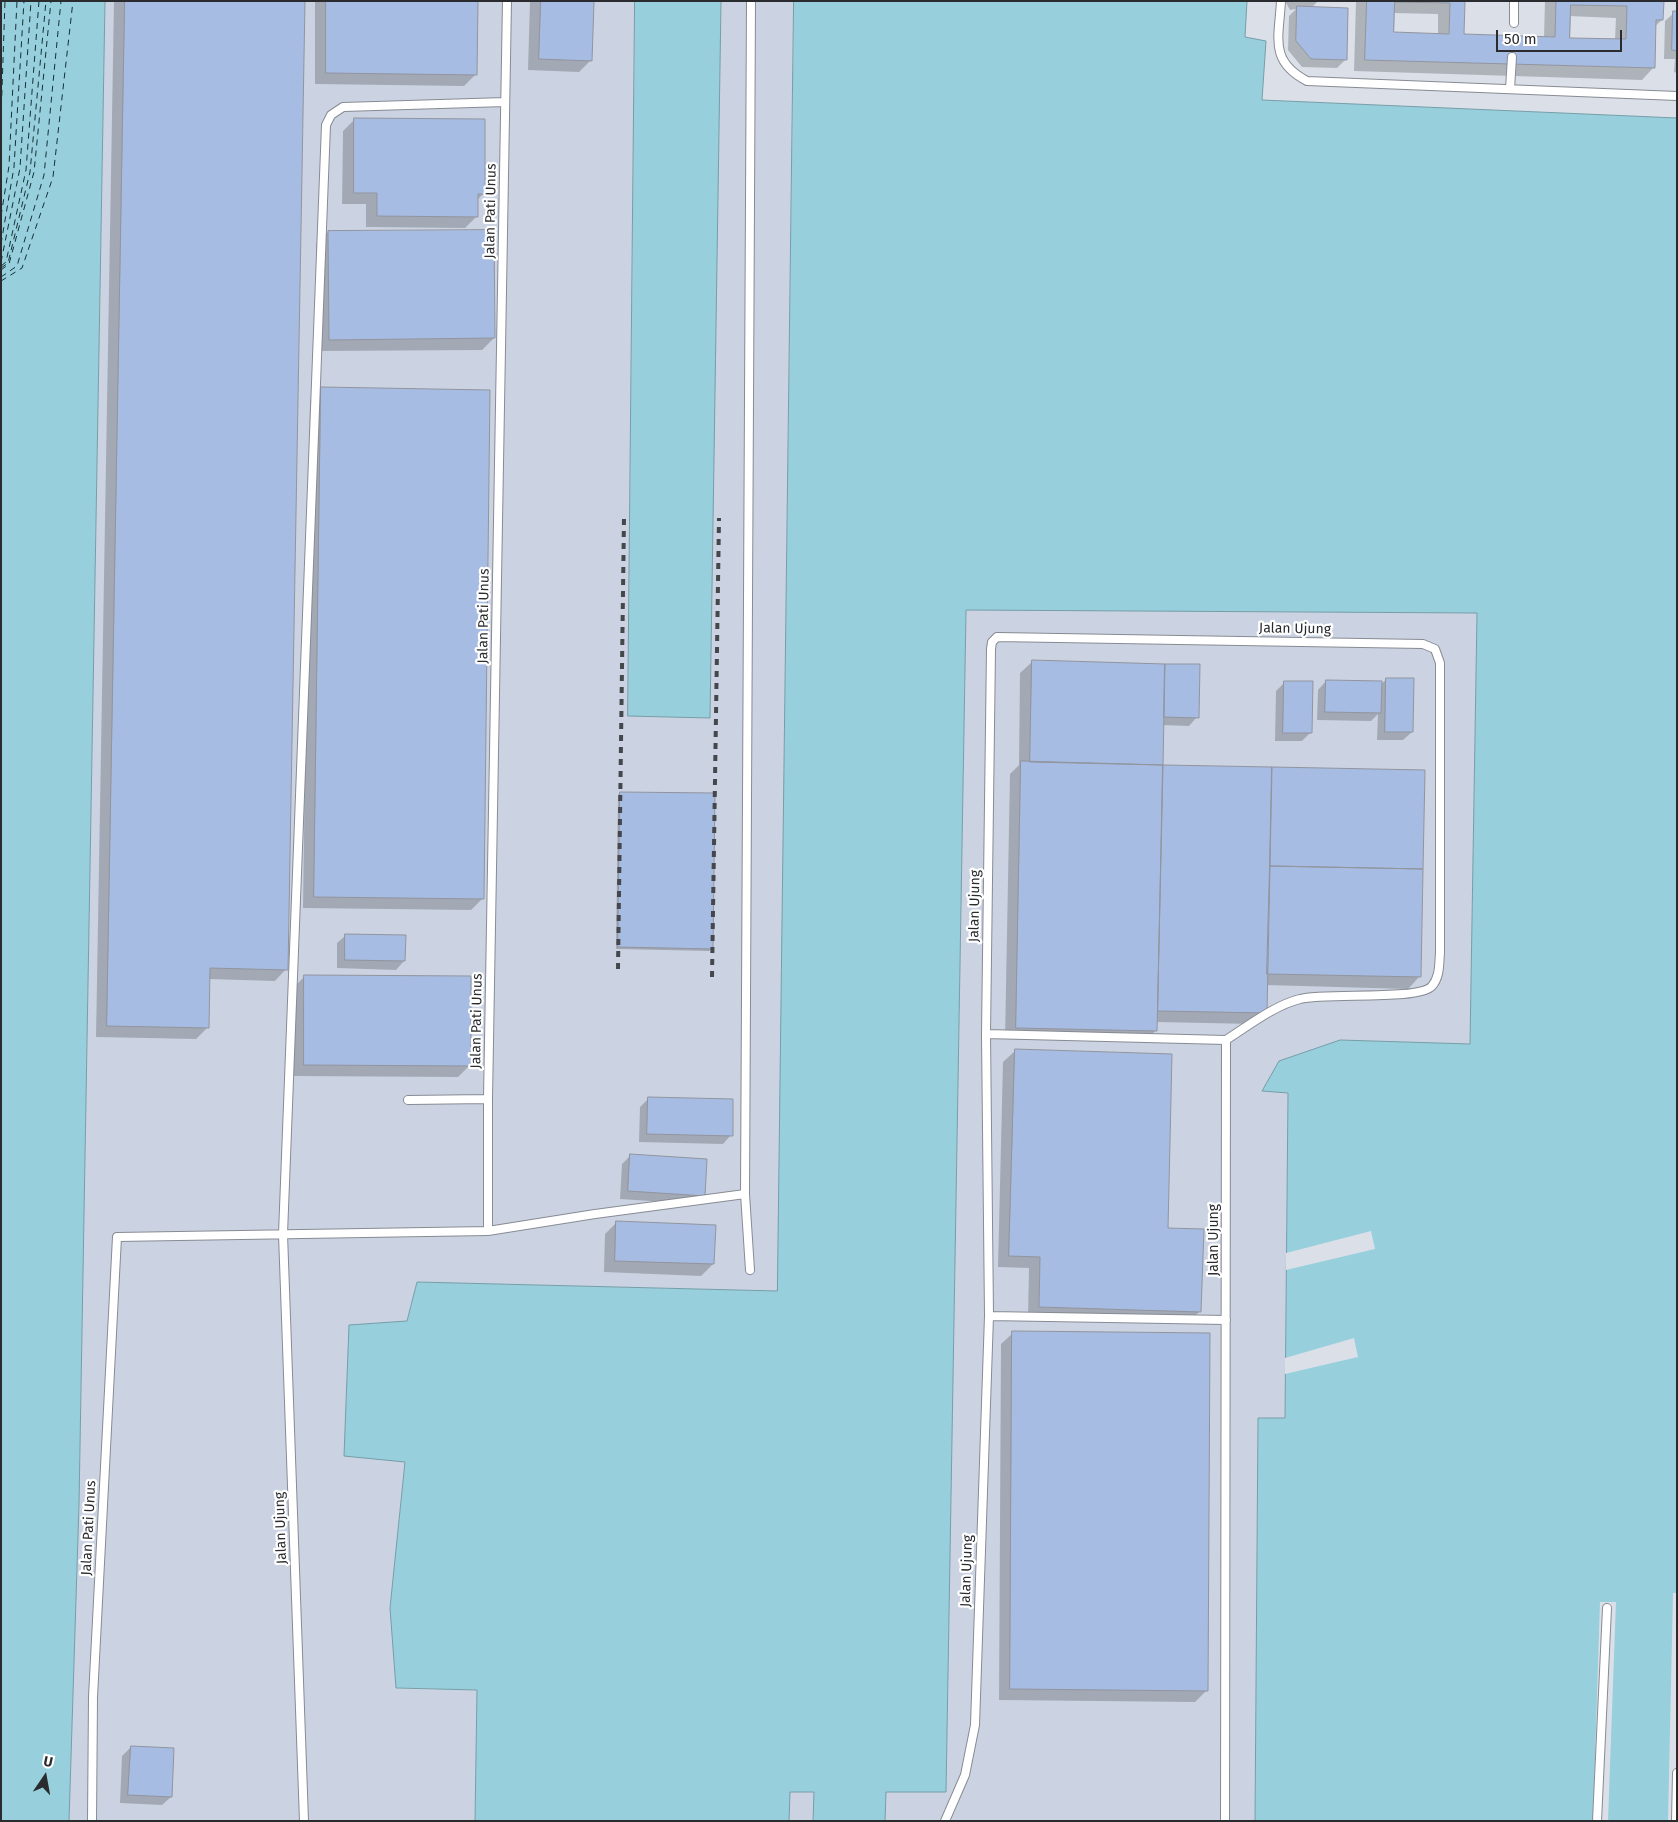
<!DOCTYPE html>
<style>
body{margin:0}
#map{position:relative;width:1678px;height:1822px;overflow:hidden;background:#dadfe8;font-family:"Fira Sans",sans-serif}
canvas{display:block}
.frame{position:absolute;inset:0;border:2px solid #292b2e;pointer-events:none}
.north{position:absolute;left:20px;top:1752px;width:50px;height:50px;-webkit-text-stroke:4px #fff;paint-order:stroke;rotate:12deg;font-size:14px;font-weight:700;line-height:20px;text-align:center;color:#292b2e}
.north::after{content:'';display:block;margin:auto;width:18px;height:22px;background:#292b2e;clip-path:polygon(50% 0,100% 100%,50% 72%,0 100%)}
.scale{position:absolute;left:1496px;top:30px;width:126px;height:22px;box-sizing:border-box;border:2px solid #292b2e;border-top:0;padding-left:6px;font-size:15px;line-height:18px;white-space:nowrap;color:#292b2e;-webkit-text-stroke:4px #fff;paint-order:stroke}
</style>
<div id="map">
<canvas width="1678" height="1822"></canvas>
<div class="frame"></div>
<div class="north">U</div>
<div class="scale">50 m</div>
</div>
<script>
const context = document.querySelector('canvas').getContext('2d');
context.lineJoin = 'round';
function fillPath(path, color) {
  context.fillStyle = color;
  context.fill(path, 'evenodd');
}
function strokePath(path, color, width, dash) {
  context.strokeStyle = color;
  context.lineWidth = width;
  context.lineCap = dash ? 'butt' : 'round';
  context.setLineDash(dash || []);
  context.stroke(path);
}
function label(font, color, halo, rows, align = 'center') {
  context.font = font + ' "Fira Sans",sans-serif';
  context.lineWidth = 4.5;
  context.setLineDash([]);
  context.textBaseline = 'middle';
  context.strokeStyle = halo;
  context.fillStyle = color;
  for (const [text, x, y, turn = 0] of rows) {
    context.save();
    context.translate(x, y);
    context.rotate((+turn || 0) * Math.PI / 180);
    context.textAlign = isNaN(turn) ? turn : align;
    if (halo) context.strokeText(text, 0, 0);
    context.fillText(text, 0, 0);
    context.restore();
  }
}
const built = new Path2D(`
 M105,1H794L777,1291L417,1282L407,1321L405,1462L390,1608L397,1689L477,1690L475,1821H69L79,1504Z
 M966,609L1477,613L1470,1044L1340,1040L1262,1091L1288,1092L1285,1419H1258L1255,1821H789V1792L946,1791Z`);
const water = new Path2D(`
 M1,1H105L79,1504L69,1821H1Z
 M635,1H721L710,718L628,716Z
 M794,1H1247L1245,37L1266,41L1262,100L1677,118V1821H1255L1258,1418H1285L1288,1093L1262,1091L1279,1061L1340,1040L1470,1044L1477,613L966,610L946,1792H886L885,1821H813L814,1792H790L789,1821H475L477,1690L396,1688L390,1608L405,1462L344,1456L349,1325L407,1321L417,1282L777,1291Z`);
const pier = new Path2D(`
 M1371,1231L1375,1249L1286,1270V1253Z
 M1354,1338L1358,1357L1285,1374V1358Z
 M1673,1593H1677V1821H1668Z
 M1600,1602H1616L1608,1821H1593Z`);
const shadow = new Path2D(`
 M114,1H303L286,969L275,981L208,979L207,1028L196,1039L96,1037Z
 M315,1H477L476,74L464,86L315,84Z
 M530,1H593L591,60L579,72L528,70Z
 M1285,1H1318L1311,8L1346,59L1337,68L1302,67L1288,50L1289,16L1296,9L1290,10Z
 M1356,1H1463V36L1544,38L1545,1H1662V20L1654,27L1653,68L1642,80L1354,71ZM1394,13L1438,14V35L1393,33ZM1569,16L1616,18L1615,40L1569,39Z
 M1674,13H1677V73L1674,72L1675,59H1664L1665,21Z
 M355,119L483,194L477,200V216L465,228L366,227V204H342L343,131Z
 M328,232L494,338L482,350L318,351L316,244Z
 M322,388L482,899L471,910L303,908L310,400Z
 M1032,662L1198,665L1197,717L1189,726L1162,725L1161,766L1423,772L1419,977L1408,989L1266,985L1265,1013L1254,1024L1156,1022V1030L1145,1042L1005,1039L1010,774L1019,765L1020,673Z
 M1387,679L1412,732L1403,740H1377L1378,714L1371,721L1317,720L1318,690L1326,681L1380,685Z
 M1285,682L1310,733L1302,741H1275L1276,691Z
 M620,793L712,948L709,951L616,949L618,795Z
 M346,935L404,961L396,970L337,968V943Z
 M305,976L470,1065L458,1077L293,1076V988Z
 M1015,1051L1166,1229L1200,1311L1188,1323L1028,1318L1029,1268L998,1267L1003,1062Z
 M649,1098L731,1135L723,1144L639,1142L640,1107Z
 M631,1155L703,1195L695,1204L620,1199L622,1164Z
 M617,1222L713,1264L701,1276L604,1272L605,1234Z
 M1013,1333L1207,1690L1195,1702L999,1700L1001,1344Z
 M131,1747L171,1797L162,1805L120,1803L122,1756Z`);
const ferry = new Path2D(`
 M1,118L5,1
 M1,216L9,166L17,1
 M1,244L14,167L24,1
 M1,262L20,168L31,1
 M1,266L6,262L26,170L39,1
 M1,268L8,263L30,172L46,1
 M1,270L9,264L34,172L51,1
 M1,277L17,266L44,175L61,1
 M1,281L22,268L53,177L73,1`);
const building = new Path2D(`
 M125,1H305L288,970L210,968L209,1028L107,1026Z
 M326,1H478L477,75L326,73Z
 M541,1H594L592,61L539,59Z
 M1367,1H1465L1464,34L1555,37L1556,1H1664L1663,20H1656L1655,68L1365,60ZM1395,2L1450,3L1449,34L1394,32ZM1571,5L1627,6L1626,39L1570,38Z
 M1297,6L1348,8L1347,60L1311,59L1296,41Z
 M1673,11H1677V51L1672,50Z
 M354,118L485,119V194H478V217L377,216V193H354Z
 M494,230L495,338L329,340L328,231Z
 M321,387L490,390L484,899L314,897Z
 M1032,660L1165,664L1163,765L1030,762Z
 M1165,664H1200L1199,718L1164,717Z
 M1386,678H1414L1413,732H1385Z
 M1326,680L1382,681L1381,713L1325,712Z
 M1284,681H1313L1312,733H1283Z
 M1021,761L1163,765L1157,1031L1016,1028Z
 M1163,765L1272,767L1267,1013L1158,1011Z
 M1272,767L1425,770L1423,869L1270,866Z
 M620,792L715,793L713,949L618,947Z
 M1270,866L1423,869L1421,977L1267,974Z
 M345,934L406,935L405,961L345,960Z
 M304,975L471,976V1066L304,1065Z
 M1015,1049L1172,1054L1168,1228L1204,1229L1201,1312L1039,1307L1040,1257L1009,1256Z
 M648,1097L733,1099V1136L647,1134Z
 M630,1154L707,1159L705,1196L628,1191Z
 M616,1221L716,1225L714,1264L615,1261Z
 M1012,1331L1210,1333L1208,1691L1010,1689Z
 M131,1746L174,1748L172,1797L128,1795Z`);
const lane = new Path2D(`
 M1281,1C1279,38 1269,61 1307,81L1677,96
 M1514,23V1
 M1510,89L1512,57
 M986,1034L1226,1040
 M408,1100L488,1099
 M745,1194L750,1270
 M488,1231V1099L507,1
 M92,1821L93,1697L117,1237L488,1231L595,1214L745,1194L751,1
 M304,1821L283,1234L326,125L331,115L343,107L505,102
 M945,1821L965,1775L975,1725L989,1316
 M1225,1821L1226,1040C1248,1026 1275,1005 1300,999C1326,992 1419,1001 1432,986C1440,977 1439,964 1440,953V663L1435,649L1423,644L997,637L992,642L991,649L986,1034L989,1316L1226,1320
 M1597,1821L1607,1608
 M1676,1821L1677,1773`);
const rail = new Path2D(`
 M618,969L624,517
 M712,977L719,518`);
const streetNames = [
 ["Jalan Pati Unus",491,211,-89],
 ["Jalan Pati Unus",484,616,-89],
 ["Jalan Ujung",1295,629,1],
 ["Jalan Ujung",975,906,-89],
 ["Jalan Pati Unus",477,1021,-89],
 ["Jalan Ujung",1214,1240,-90],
 ["Jalan Pati Unus",89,1528,-87],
 ["Jalan Ujung",281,1528,-92],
 ["Jalan Ujung",967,1571,-88]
];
fillPath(built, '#cbd3e2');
fillPath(water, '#97cfdc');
strokePath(water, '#769ea8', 1);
fillPath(pier, '#dadfe8');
fillPath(shadow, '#0003');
strokePath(ferry, '#143137', 1, [6, 5]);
fillPath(building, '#a7bce3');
strokePath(building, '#91959e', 1);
strokePath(lane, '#878b93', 10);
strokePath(lane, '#fff', 8);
strokePath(rail, '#44474b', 4, [6, 6]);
label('14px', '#292b2e', '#fff', streetNames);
</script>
